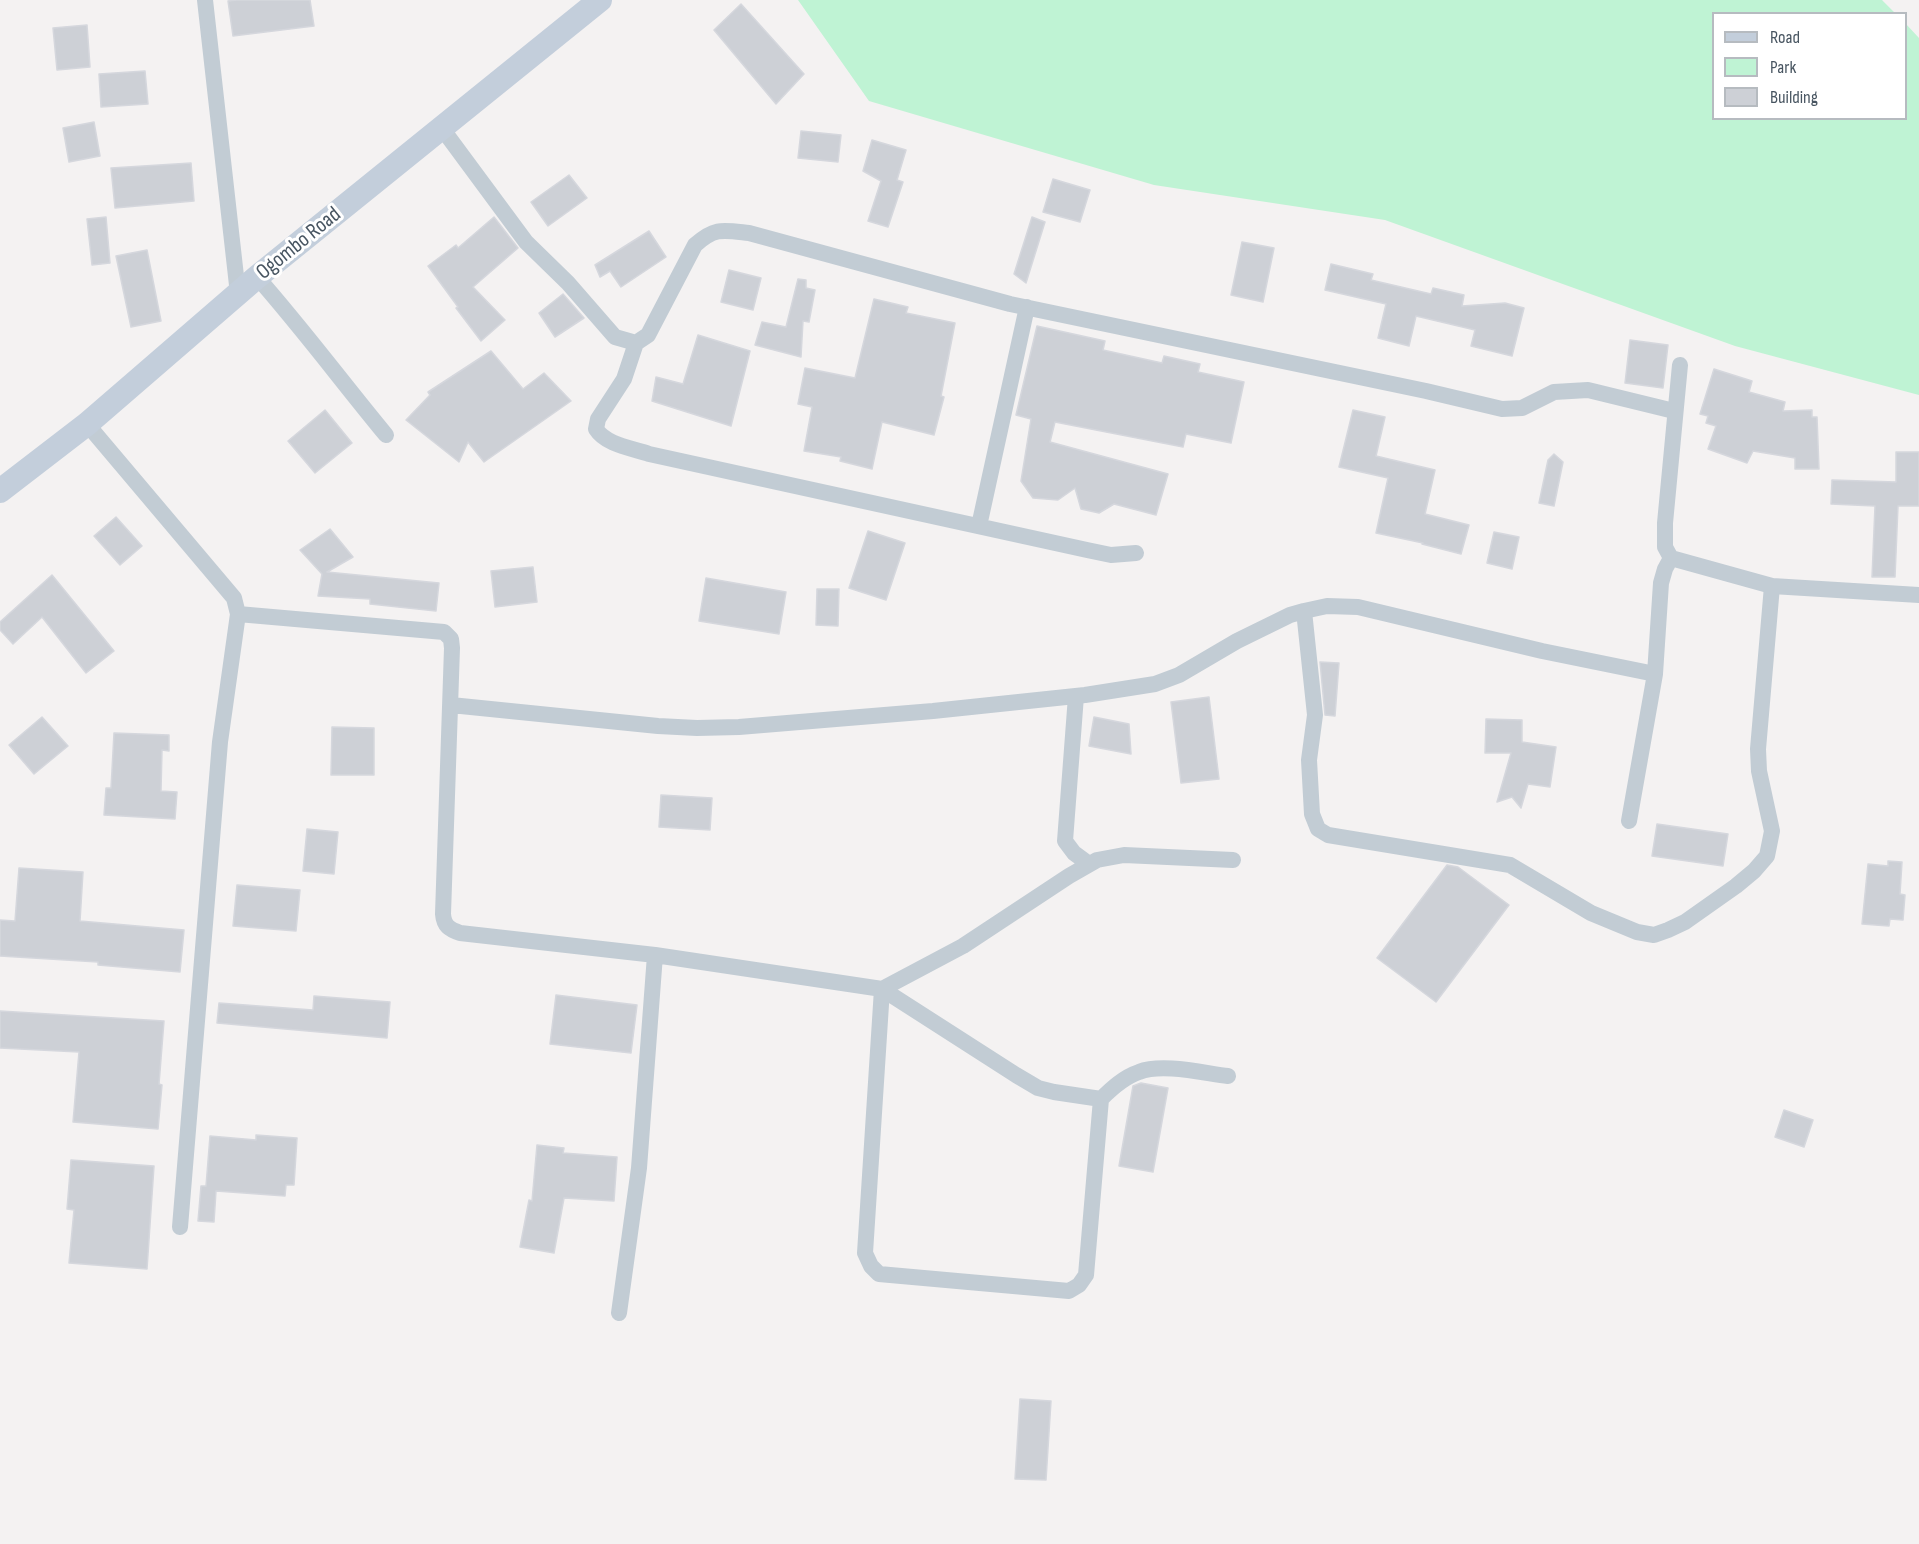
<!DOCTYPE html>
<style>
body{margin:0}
#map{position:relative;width:1919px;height:1544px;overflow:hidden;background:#f4f2f2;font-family:"Sofia Sans Condensed",sans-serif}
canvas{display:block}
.legend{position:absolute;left:1712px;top:12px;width:195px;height:108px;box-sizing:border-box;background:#fff;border:2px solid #b6bbc0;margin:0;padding:8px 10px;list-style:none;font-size:18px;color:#485561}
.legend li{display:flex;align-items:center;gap:12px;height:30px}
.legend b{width:30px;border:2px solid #b6bbc0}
</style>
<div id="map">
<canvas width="1919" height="1544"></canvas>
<ul class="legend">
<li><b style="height:8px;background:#c3cedb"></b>Road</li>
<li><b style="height:16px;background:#bff3d4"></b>Park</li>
<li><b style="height:16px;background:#cdd0d6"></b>Building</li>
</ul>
</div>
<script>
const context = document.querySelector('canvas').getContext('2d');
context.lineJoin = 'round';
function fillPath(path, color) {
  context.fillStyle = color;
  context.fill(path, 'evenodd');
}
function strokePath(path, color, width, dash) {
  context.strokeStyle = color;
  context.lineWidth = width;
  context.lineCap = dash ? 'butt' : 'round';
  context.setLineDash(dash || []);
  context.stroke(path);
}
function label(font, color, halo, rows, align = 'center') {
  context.font = font + ' "Sofia Sans Condensed",sans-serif';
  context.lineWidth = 6;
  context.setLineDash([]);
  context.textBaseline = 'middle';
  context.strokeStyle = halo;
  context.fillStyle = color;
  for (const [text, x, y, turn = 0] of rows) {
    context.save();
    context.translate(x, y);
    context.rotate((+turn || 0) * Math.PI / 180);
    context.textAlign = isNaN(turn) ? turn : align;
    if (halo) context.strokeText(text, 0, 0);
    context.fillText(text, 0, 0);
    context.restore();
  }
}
const green = new Path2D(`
 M798,0H1882L1895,13L1714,14V118H1906V24L1919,38V395L1735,346L1385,220L1154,185L869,101Z`);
const building = new Path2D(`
 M237,0H310L314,26L233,36L228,1Z
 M741,4L804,74L776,104L714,30Z
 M87,25L90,67L57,70L53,28Z
 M145,71L148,104L101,107L99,74Z
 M94,122L100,156L69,162L63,128Z
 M801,131L841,135L838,162L798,158Z
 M872,140L906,150L897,180L903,182L888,227L868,221L881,181L863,171Z
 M191,163L194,201L115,208L111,168Z
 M569,175L587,198L548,226L531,202Z
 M1053,179L1090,190L1080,222L1043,212Z
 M106,217L110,263L92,265L87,219Z
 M494,217L518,248L473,287L505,320L481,341L456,308L458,307L428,266L456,245L458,248Z
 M1032,217L1045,222L1026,283L1014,274Z
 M649,231L666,257L621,287L610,271L600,277L595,265Z
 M1242,242L1274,248L1263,302L1231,295Z
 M147,250L161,321L131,327L116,256Z
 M1331,264L1373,274L1371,280L1431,294L1433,288L1464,295L1462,306L1505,303L1524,308L1512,356L1471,346L1475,330L1416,316L1409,346L1378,338L1386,304L1325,290Z
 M729,270L761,278L753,310L721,302Z
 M798,279L806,280V288L815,290L809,322L803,321L801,357L755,345L762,322L786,327Z
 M563,294L584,318L555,337L539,313Z
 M874,299L908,307L906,313L955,323L941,396L944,397L934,435L882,422L872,469L840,461L841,457L804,451L812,407L798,404L805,368L855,378Z
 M1037,326L1105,341L1103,350L1162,363L1164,356L1200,364L1198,372L1244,382L1231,443L1186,434L1183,447L1055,422L1050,442L1168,474L1156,515L1114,504L1099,513L1081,509L1075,488L1058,500L1033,498L1021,481L1031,419L1016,415Z
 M698,335L750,351L731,426L652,401L656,377L683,384Z
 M1630,340L1668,345L1663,388L1625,383Z
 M491,351L523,389L544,373L571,401L484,462L468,442L459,462L406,420L430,395L428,392Z
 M1714,369L1752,381L1749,392L1785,402L1783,411L1812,410V417H1817L1819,469H1795V458L1753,451L1747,463L1708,449L1716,426L1706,423L1708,416L1700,414Z
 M325,410L352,443L315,473L288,441Z
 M1353,410L1385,417L1376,456L1435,470L1425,514L1469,525L1461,554L1422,544L1423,543L1376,533L1388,478L1339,467Z
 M1896,452H1919V506H1898L1895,577H1872L1875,506L1831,504L1832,480L1896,482Z
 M1554,454L1563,462L1554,506L1539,503L1548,460Z
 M116,517L142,546L120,565L94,536Z
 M330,529L353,557L327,572L439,583L436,611L370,604V599L318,596L322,574L300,550Z
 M868,531L905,543L886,600L849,588Z
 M1494,532L1519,537L1512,569L1487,563Z
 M533,567L537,602L495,607L491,571Z
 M52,575L114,651L86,673L42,617L13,644L0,630V622Z
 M706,578L786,592L779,634L699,621Z
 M817,589H839L838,626L816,625Z
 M1320,662L1339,663L1335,716L1325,715Z
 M1209,697L1219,779L1181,783L1171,702Z
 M42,717L68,746L34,774L9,745Z
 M1094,717L1129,724L1131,754L1089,746Z
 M1486,719L1522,720V742L1556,747L1550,787L1528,784L1521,808L1512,797L1497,802L1511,753H1485Z
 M332,727L374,728V775H331Z
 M114,733L169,735V751L162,750L161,791L177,792L175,819L104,815L106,788H111Z
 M661,795L712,798L710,830L659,827Z
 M1657,824L1728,834L1723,866L1652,856Z
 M307,829L338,832L334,874L303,871Z
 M1888,861L1902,862L1900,894L1905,895L1903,920L1890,919L1889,926L1862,924L1868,864L1888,866Z
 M1447,865L1458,867L1509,905L1436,1002L1377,958Z
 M19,868L83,872L80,921L184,930L180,972L98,965V962L0,956V920L15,921Z
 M237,885L300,890L296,931L233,926Z
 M556,995L637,1005L631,1053L550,1044Z
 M314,996L390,1002L387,1038L217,1023L219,1003L313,1010Z
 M0,1011L164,1021L159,1084L162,1085L158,1129L73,1122L79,1052L0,1048Z
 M1141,1083L1168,1088L1153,1172L1119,1166L1133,1086Z
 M1784,1110L1813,1120L1804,1147L1775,1137Z
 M256,1135L297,1138L294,1185H286L285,1196L216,1191L214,1222L198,1221L201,1186H206L210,1136L256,1140Z
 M537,1145L564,1148L563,1153L617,1157L614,1201L564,1198L554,1253L520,1247L529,1200L532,1201Z
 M71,1160L154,1166L147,1269L69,1263L74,1210L67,1209Z
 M1020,1399L1051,1401L1046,1480L1015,1479Z`);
const minor = new Path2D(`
 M205,0L238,294
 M441,127L526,242L568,283L615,337L636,343L648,335L695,245C715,227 723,230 749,233L1010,304L1426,391L1502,409L1522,408L1554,392L1588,390L1674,411
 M257,277C302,328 343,383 386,435
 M636,343L624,379L598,419L596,429C606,445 632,448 649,454L1087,550L1111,555L1136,553
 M1680,365L1665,523V547L1671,558L1772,586L1919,595
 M87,424L234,598L238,614L220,742L180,1227
 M979,526L1027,307
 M1304,611L1315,715L1309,760L1312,814L1318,829L1328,835L1510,865L1591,913L1637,932L1654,935L1668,930L1685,922L1736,886L1754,871L1767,856L1772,831L1759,771L1758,749L1772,586
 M238,614L444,632L451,639L452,648L443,914C444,926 449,929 460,933L655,955L882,989L1016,1075L1038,1088L1054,1092L1101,1099
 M1076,696L1065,841L1074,853L1089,864
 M451,705L658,726L697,728L739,727L933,711L1085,695L1155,684L1179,675L1237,641L1290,615L1304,611L1327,606L1358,607L1542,651L1655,674
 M1629,821L1655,674L1661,583L1665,569L1671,558
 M882,989L865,1253L871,1266L879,1274L1069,1291L1079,1285L1086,1275L1101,1099C1112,1088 1124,1077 1139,1072C1162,1063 1203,1073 1228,1076
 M882,989L963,946L1069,876L1097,860L1124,855L1233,860
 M619,1313L639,1168L655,955`);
const secondary = new Path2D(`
 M0,491L87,424L257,277L600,0`);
const streetNames = [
 ["Ogombo Road",299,244,-39]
];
fillPath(green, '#bff3d4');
fillPath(building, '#cdd0d6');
strokePath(building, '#d5d7dd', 1.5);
strokePath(minor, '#c2ccd4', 16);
strokePath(secondary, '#c3cedb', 24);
label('22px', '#485561', '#fff', streetNames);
</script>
